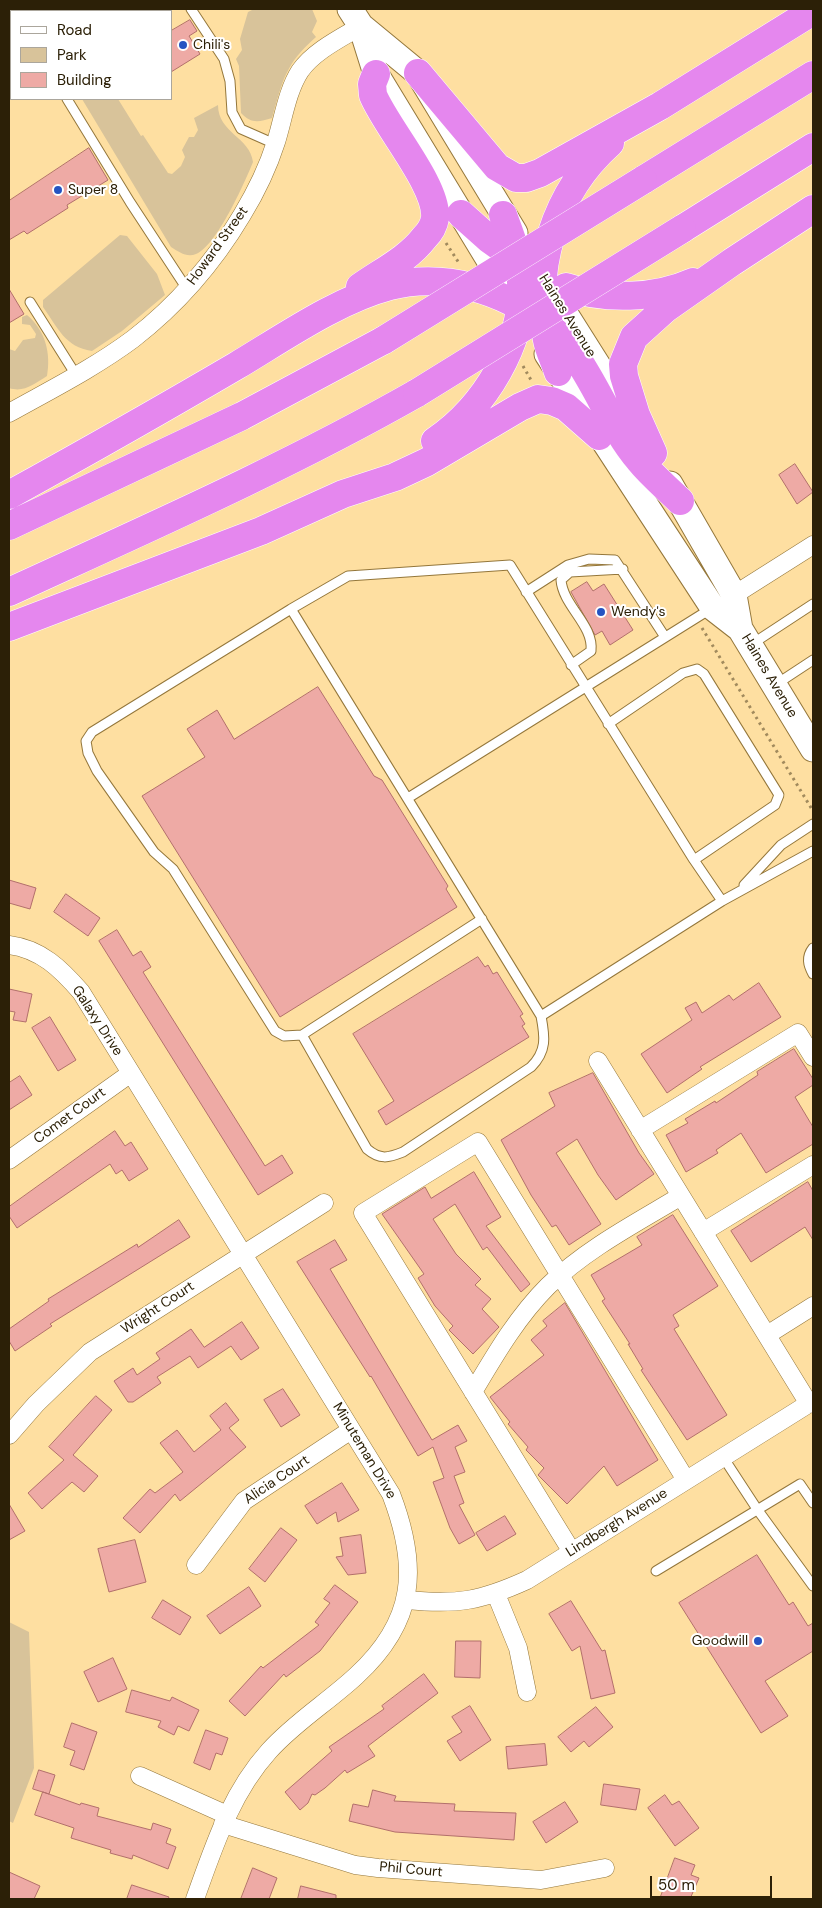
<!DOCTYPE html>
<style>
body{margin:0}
#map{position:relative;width:822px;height:1908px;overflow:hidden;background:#fedfa1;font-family:"DM Sans",sans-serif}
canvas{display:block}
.frame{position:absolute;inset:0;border:10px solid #2c2007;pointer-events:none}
.legend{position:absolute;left:10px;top:10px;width:162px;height:90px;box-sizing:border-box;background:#fff;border:1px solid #aba69c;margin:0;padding:6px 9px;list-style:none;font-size:15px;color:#2c2007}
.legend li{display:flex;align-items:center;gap:10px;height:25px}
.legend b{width:25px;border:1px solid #aba69c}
.scale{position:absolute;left:650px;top:1876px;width:122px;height:22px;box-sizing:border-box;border:2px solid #2c2007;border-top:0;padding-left:6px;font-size:15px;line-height:18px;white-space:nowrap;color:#2c2007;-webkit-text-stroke:4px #fff;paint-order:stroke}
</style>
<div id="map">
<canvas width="822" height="1908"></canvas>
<div class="frame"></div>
<ul class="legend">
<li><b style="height:6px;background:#fff"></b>Road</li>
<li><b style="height:14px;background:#d8c39a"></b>Park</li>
<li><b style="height:14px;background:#eeaaa5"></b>Building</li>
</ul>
<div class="scale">50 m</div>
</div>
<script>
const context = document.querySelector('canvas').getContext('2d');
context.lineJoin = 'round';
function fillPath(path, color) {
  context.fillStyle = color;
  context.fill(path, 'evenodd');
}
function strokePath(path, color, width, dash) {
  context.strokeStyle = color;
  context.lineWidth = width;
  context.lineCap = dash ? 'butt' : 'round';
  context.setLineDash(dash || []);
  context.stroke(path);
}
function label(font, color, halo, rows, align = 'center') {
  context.font = font + ' "DM Sans",sans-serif';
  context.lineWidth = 4;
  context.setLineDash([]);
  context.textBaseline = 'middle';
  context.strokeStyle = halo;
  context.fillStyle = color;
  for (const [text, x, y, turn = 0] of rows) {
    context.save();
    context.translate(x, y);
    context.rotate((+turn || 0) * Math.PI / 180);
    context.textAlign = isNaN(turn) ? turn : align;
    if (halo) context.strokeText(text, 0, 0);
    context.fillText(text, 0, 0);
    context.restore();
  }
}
const green = new Path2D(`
 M254,9H312L317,21L312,32L316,37C285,64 283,80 272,118C259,122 251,124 241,113L239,66L236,59L242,50L240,39L248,12Z
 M82,99H118L141,136L143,135L168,173L172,174L181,166L185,157L182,150L189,137H194L198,130L194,118L218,105C218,133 250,137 253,162C245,182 216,247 196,254C187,258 179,252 171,247Z
 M120,235L127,236L157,274L165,295L122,331L92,351C65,347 58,328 43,307V300Z
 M27,315C46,331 51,354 47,376C34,384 24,393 9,388V349L15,351L23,340L35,338L36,334L30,325L22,324V317Z
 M9,1622L29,1632L34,1768L13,1823L9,1821Z`);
const building = new Path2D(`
 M190,20L197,31L189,36L200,54L171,72V31Z
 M89,148L108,180L67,205L68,208L27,234L24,231L9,240V201Z
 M9,289L24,314L9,323Z
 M795,464L813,492L797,504L779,475Z
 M587,582L593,591L604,584L633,630L610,645L602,631L595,635L571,592Z
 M318,687L374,776L382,780L448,886L446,889L457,907L280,1017L142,796L205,757L187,729L217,710L234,739Z
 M9,880L36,888L30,909L9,903Z
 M66,894L100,918L88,936L54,912Z
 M117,930L133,956L141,951L151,967L143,972L265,1166L282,1155L293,1173L258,1195L99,941Z
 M478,957L485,967L488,965L493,974L497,972L523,1014L520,1016L525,1024L522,1026L529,1037L386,1125L378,1111L394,1101L353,1034Z
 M759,983L781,1017L700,1067L702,1069L667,1093L641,1054L692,1020L685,1008L696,1002L702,1013L729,995L733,1000Z
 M9,989L32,994L26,1022L13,1020L15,1012L9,1011Z
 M50,1017L76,1060L58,1071L32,1028Z
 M794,1049L813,1079V1085L795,1097L813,1127V1144L766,1173L741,1133L716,1150L718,1153L686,1172L666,1135L688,1123L685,1119L715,1101L716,1103L758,1075L757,1072Z
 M593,1073L639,1153L654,1174L616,1200L598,1175L577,1139L556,1153L601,1224L569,1245L556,1225L552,1227L531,1195L501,1140L555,1106L549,1093Z
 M20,1076L32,1095L9,1110V1083Z
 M115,1131L125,1146L131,1142L148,1169L129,1181L122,1170L116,1174L110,1164L17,1228L9,1216V1207Z
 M474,1172L501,1217L486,1226L530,1284L521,1292L487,1247L483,1250L455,1204L433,1219L456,1254L481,1279L475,1285L491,1299L482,1309L499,1327L473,1354L449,1330L453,1326L435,1306L418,1278L424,1274L382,1214L425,1187L431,1198Z
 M808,1182L813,1191V1240L805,1227L751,1262L731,1231Z
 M673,1215L718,1286L673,1315L679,1326L674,1329L727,1415L687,1440L641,1370L643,1369L628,1344H630L602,1301L605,1299L591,1275L642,1245L637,1237Z
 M179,1220L190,1237L50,1324L52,1326L15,1351L9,1341V1329L49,1301L48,1299L137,1244L138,1247Z
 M335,1240L347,1260L330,1269L432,1440L458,1425L467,1441L455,1447L465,1472L454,1476L464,1503L459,1505L475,1535L459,1544L450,1528L433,1482L444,1478L433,1447L418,1456L371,1376L370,1377L297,1262Z
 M565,1303L658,1460L617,1486L604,1466L567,1504L538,1475L544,1468L526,1450L528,1447L508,1424L510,1422L490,1397L544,1355L531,1340L547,1326L543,1321Z
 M242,1322L259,1348L241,1360L231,1346L198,1368L190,1356L157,1377L161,1383L133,1402H128L114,1381L133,1368L137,1375L160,1359L156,1353L191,1329L204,1347Z
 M283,1389L300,1415L281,1427L264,1400Z
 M96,1396L112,1410L73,1455L98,1476L84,1492L72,1482L42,1509L28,1493L64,1460L49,1447Z
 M226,1403L239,1420L229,1428L246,1447L180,1501L175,1494L140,1533L123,1518L150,1489L155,1493L183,1472L160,1443L177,1430L194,1452L221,1430L210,1416Z
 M342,1483L359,1510L338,1522L336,1512L317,1524L305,1506Z
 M9,1504L25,1531L9,1540Z
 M505,1516L516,1534L487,1551L476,1533Z
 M281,1528L297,1540L265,1582L249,1569Z
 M361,1535L366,1573L348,1575L336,1557L343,1556L340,1538Z
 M135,1540L146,1582L109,1592L98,1549Z
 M757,1555L789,1605L793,1602L808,1626L813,1623V1651L765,1681L788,1716L761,1733L679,1603Z
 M335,1585L358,1602L320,1651L286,1677L284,1674L245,1716L229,1701L261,1666L263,1668L319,1625L315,1622L330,1603L324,1599Z
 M249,1587L261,1606L220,1634L207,1616Z
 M163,1600L191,1617L180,1635L152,1618Z
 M571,1601L602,1651L605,1650L615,1693L591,1699L580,1646L572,1651L549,1614Z
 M456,1641H481L480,1678L455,1677Z
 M113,1658L127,1689L98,1702L84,1672Z
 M424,1674L438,1693L368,1746L375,1756L347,1773L345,1770L325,1788L315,1795L312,1794L308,1803L300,1810L285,1792L332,1751L329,1747L384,1709L382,1706Z
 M132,1690L170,1701L172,1697L199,1710L189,1731L178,1726L174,1735L158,1727L161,1721L126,1712Z
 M470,1706L491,1740L460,1761L447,1741L462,1732L452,1717Z
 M596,1707L613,1727L589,1747L584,1741L571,1752L558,1737Z
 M72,1723L97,1732L84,1770L70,1765L75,1751L64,1747Z
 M206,1730L228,1738L222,1755L216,1753L210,1770L194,1763Z
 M545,1744L547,1765L508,1769L506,1747Z
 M39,1770L55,1775L49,1794L33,1789Z
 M604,1784L640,1789L636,1810L601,1805Z
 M373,1790L396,1796L394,1801L455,1804L454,1811L516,1813L514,1840L395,1832L349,1821L353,1804L368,1807Z
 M43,1792L80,1805L81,1803L99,1808L97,1816L151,1830L153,1823L171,1829L166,1843L176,1847L168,1869L133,1855L132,1859L110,1853L111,1850L71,1838L74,1828L35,1815Z
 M665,1795L672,1805L679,1801L699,1828L675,1846L648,1808Z
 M565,1802L578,1822L546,1843L533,1822Z
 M675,1858L695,1865L691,1875L699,1878L690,1899H660Z
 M253,1868L277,1878L269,1899H241Z
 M9,1872L40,1886L34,1899H9Z
 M132,1885L169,1897L168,1899H127Z
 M301,1886L336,1895V1899H298Z`);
const path = new Path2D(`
 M446,243L459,263
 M523,366L531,380
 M702,628L813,811`);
const service = new Path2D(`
 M191,9L224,59L230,81L232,112L241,129L275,144
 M130,11L134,9
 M9,88L11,87
 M67,99L130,202L187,289
 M30,302L76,375
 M526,592L568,565L589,559L615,560L665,637
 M291,609L92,732L86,741L88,753L97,771L154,852L173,869L275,1031L284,1036L302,1035
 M752,644L813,604
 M571,665L591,651C594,625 563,606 561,580L570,572L623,569
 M775,685L813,660
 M608,724L683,673L697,669L704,674L779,795L775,805L694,860
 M408,798L712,608
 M744,885L781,845L813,824
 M722,901L694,860L510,565L348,576L291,609L541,1016L722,901L813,851
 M482,919L302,1035L367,1149C380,1160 388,1158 403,1152L531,1067C547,1051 545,1037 541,1016
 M813,948C806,957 808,965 813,974
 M723,1457L757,1509L813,1586
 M656,1571L800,1484L813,1503`);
const minor = new Path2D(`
 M9,413C50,390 94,368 133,339C177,305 214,262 242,215C256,192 268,167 276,142C283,120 287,91 300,71C314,51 341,38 361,26
 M734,595L813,545
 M9,945C41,949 61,969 81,992L391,1494C419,1567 416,1621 356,1676C328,1702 295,1722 269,1751C231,1793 214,1846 195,1899
 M598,1061L809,1404
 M640,1130L798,1033L813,1057
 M9,1160L131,1073
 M703,1232L813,1165
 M767,1335L813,1306
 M473,1392C495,1355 517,1317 548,1286C586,1249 636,1223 681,1196
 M9,1435L36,1404L90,1352L324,1203
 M572,1552L363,1213L478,1142L686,1480
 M196,1565L244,1501L351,1430
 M496,1594L518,1648L527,1692
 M407,1600C457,1605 481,1601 527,1580L813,1401
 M140,1776L227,1815
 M223,1824L355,1865L378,1868L541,1880L605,1868`);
const secondary = new Path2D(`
 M350,9L361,26L376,74L506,288
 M361,26L418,73L515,233
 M549,288L633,421
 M547,354L713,608L740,629
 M670,484L734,595L740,629
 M731,614L813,749`);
const motorway = new Path2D(`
 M418,73L497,167L516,178H526L540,173L660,106L813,11
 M643,180L813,75
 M461,214L489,239L524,264
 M682,229L813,147
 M360,287C381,272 408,259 424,238C429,233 434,225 435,218C438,186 386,127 373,95L372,84L376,74
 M566,287C605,300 655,299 693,282
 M558,372C555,362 549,351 547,340C531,268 555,192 610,143
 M435,441C484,408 525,342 521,282C520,259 511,237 503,215
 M653,453L636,415L624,376L623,364L634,337L665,309L732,262L813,209
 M9,495C85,453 161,410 236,366C283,338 337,300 390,286C444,272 503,290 546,324C589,358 604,419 639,460C651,475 667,488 680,501
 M9,526L242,416L384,340
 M9,592C146,529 285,468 417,393
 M9,627L261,531L343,494L395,477L427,462L520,407L538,399L552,401L566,407L599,436`);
const motorwayBridge = new Path2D(`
 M384,340L643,180
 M417,393L682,229`);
const markers = [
 [183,45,5,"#2554c2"],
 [58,190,5,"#2554c2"],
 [601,612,5,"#2554c2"],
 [758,1641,5,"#2554c2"]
];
const poiNames = [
 ["Chili's",193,45],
 ["Super 8",68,190],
 ["Wendy's",611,612],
 ["Goodwill",748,1641,"right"]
];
const streetNames = [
 ["Howard Street",218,246,-54],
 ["Haines Avenue",567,316,58],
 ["Haines Avenue",769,676,59],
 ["Galaxy Drive",97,1021,57],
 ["Comet Court",70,1116,-36],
 ["Wright Court",158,1308,-33],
 ["Minuteman Drive",364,1451,59],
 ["Alicia Court",277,1480,-34],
 ["Lindbergh Avenue",617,1523,-32],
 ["Phil Court",411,1870,5]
];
fillPath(green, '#d8c39a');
fillPath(building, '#eeaaa5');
strokePath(building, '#b26f6b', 1);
strokePath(service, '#94773b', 11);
strokePath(minor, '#94773b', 19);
strokePath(secondary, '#94773b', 27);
strokePath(motorway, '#fff', 29);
strokePath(path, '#a18a5d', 3, [2.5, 4]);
strokePath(service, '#fff', 9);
strokePath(minor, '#fff', 18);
strokePath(secondary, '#fff', 25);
strokePath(motorway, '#e587ee', 28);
strokePath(motorwayBridge, '#fff', 29, []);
strokePath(motorwayBridge, '#e587ee', 28);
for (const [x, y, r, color] of markers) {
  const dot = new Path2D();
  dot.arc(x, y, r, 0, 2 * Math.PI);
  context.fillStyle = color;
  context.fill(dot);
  strokePath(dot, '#fff', 2);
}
label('14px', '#2c2007', '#fff', poiNames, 'left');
label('14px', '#2c2007', '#fff', streetNames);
</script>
